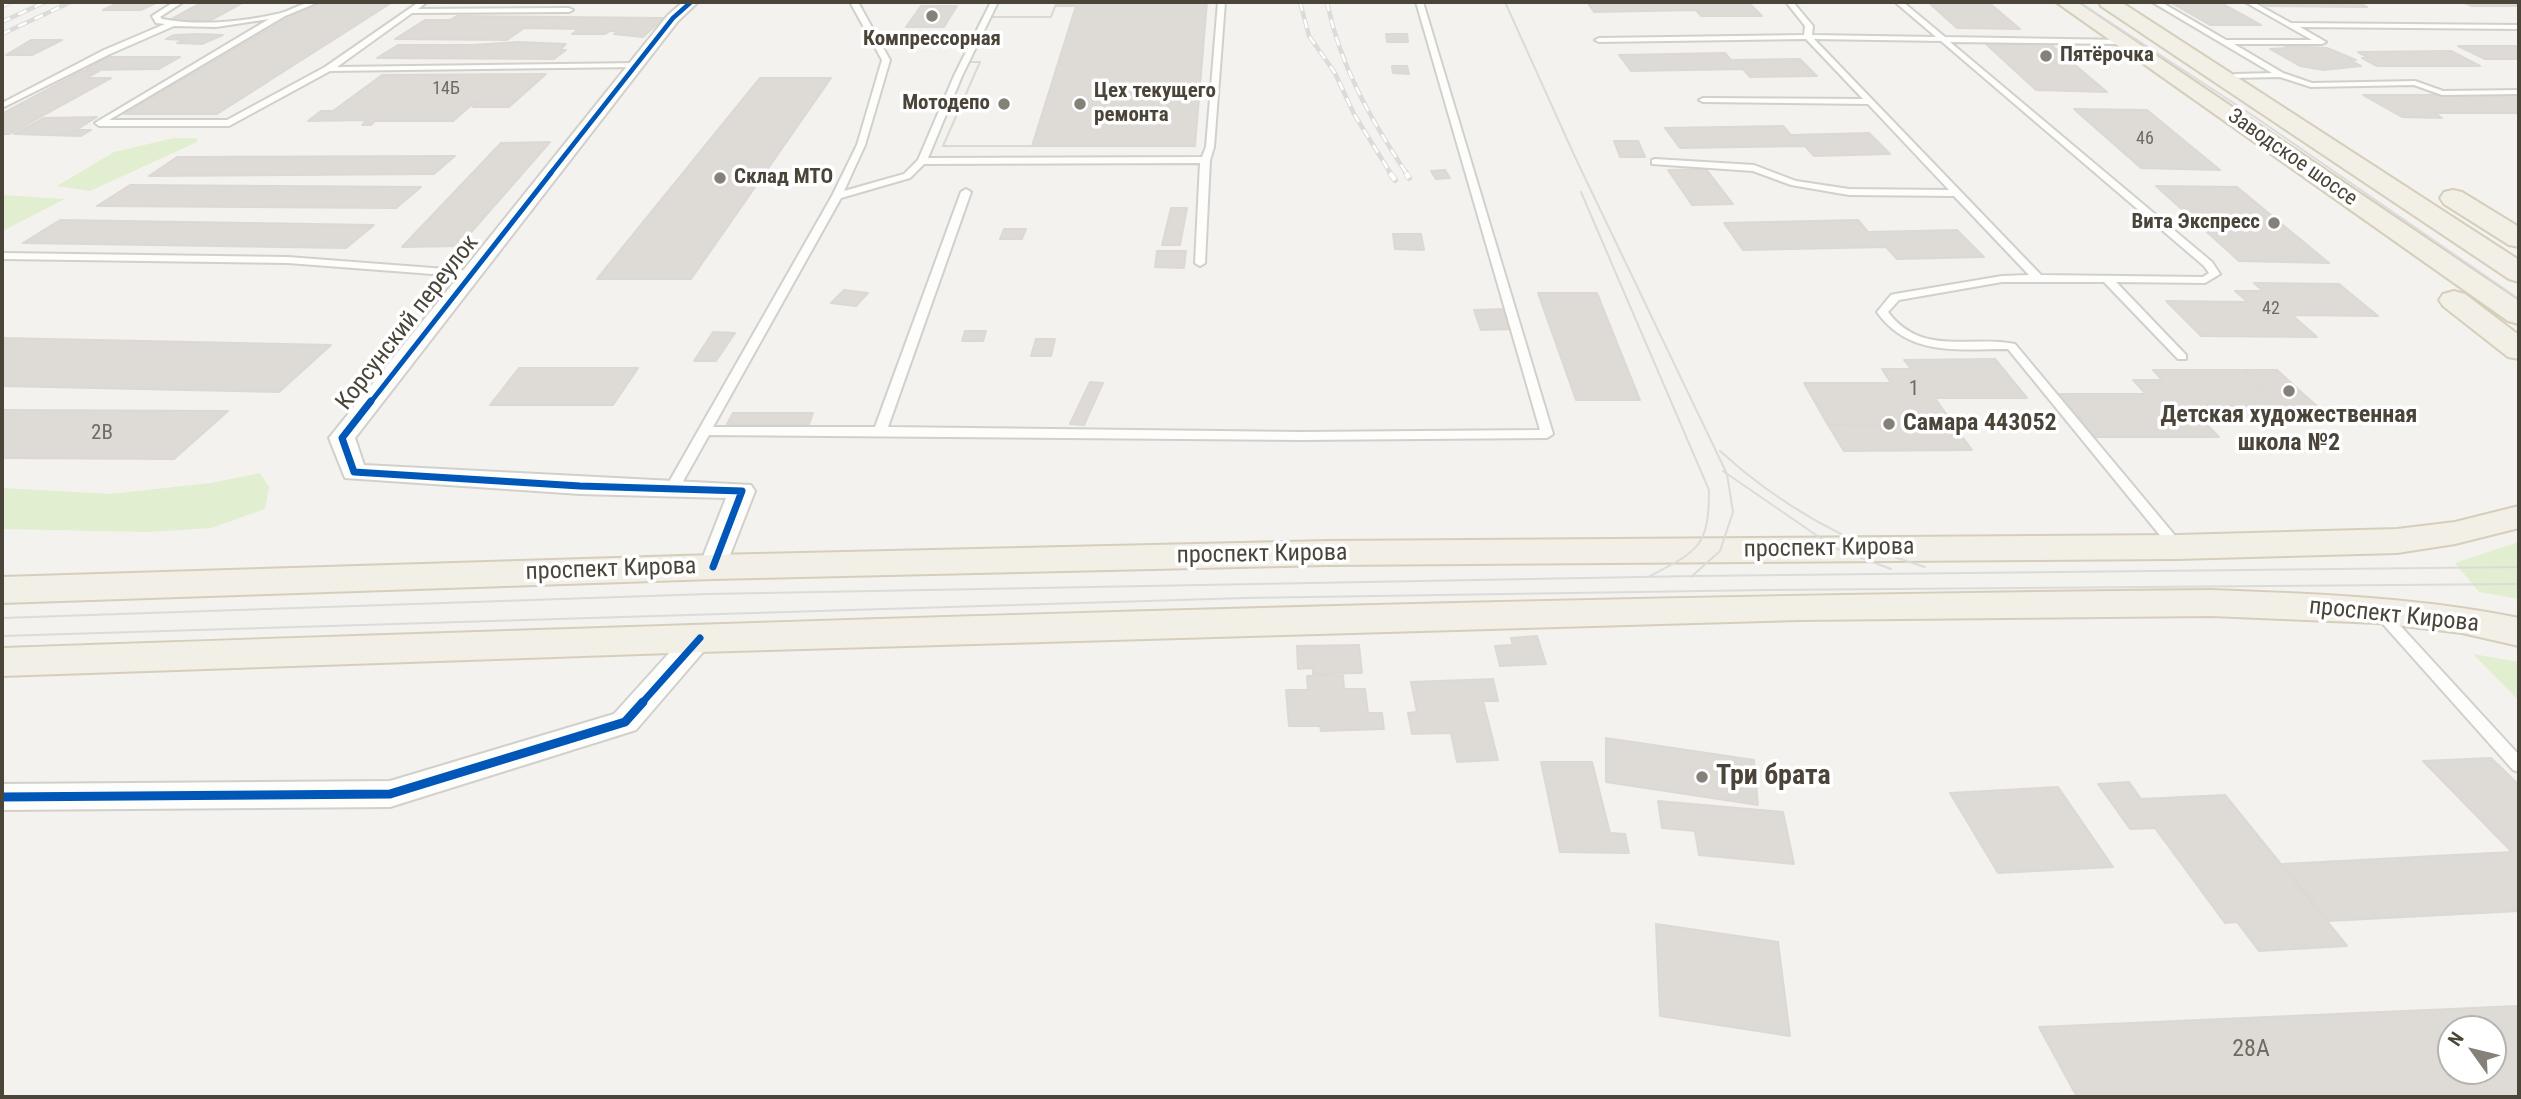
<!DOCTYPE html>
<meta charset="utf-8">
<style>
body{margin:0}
#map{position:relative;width:2521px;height:1099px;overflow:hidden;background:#f4f2ee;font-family:"Roboto Condensed",sans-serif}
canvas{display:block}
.frame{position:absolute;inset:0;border:4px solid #4b4439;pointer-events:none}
.north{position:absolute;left:2437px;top:1015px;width:70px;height:70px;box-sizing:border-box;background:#fff;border:2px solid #b7b4b0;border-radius:50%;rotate:304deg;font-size:19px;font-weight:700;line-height:28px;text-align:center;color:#4b4439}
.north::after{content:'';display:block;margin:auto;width:24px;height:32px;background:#868178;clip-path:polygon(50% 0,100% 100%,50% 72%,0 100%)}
</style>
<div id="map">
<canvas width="2521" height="1099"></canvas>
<div class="frame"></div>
<div class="north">N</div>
</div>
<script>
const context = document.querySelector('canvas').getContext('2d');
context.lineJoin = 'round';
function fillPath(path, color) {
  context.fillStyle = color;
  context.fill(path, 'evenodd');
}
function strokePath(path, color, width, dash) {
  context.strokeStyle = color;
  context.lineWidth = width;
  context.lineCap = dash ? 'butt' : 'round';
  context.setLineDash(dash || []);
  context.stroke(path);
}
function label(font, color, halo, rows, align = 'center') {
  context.font = font + ' "Roboto Condensed",sans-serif';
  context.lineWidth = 7;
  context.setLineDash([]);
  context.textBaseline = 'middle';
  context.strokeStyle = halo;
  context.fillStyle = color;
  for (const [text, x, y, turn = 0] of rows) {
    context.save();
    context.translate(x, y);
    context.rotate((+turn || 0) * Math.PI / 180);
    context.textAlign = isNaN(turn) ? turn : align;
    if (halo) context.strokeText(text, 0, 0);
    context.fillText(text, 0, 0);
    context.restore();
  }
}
const green = new Path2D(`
 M174,138H197V142L90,191L57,186L114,152Z
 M2,195L65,199L2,231Z
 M260,473L269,487L265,509L211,528L148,532L2,529V488L110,494L211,483Z
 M2519,542V599L2479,592L2455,563Z
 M2473,654L2519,662V700H2518Z`);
const building = new Path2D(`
 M120,2H158L141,10H103Z
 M203,2H244L209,21L166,22Z
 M450,2H625L624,3Z
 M1057,2H1207L1195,146H943L980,62H961L982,17H1051Z
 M1587,2H1748L1762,16H1701L1696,10L1594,12Z
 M1928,2H1988L2020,29L1957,28Z
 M2170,2H2219L2261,25H2210Z
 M2259,2H2357L2367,7L2266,6Z
 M2462,2H2519V6H2472Z
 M313,3H391L217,114H124Z
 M921,6H957L944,27H906Z
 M1055,6H1076L1032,146H943L980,62H961L982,17H1051Z
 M457,16L664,18L643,37L614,34L618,31H610L605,34H572L579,29L524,28L507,40L395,39L425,20H450Z
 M199,34L223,35L202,44L177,43L185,40L166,39L174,35Z
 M1386,34H1407L1408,42H1387Z
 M31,40H62L32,55H6Z
 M518,42L566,44L560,50H566L554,59L377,58L398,45H472Z
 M1985,43L2050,44L2107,92L2036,90Z
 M2285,46L2327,48L2356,60H2349L2361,66L2324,70L2300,66L2270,49L2288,48Z
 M2458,46H2519V59H2485Z
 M2451,51L2480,66H2377L2362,58H2369L2358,52Z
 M1725,53L1731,60L1800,59L1817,76L1750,77L1743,69L1631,71L1619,55Z
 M108,57H180L159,69L85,70Z
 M1392,66H1407L1409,74L1393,73Z
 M82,71H99L86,78H111L9,134H2V114Z
 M546,74L509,107H473L477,103H474L453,121H375L371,125H362L367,120L308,121L321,111H333L382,75Z
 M760,78H831L691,279H597Z
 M2363,95H2519V113H2435L2442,118L2402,117Z
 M2074,109L2147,110L2220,170L2141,168Z
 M97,117L76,130H91L81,136L14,134L44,118Z
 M1783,126L1791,135L1869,133L1890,154L1814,156L1805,146L1680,148L1665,128Z
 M1614,141H1638L1645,157H1620Z
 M550,142L459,246L402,247L501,143Z
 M455,156L434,174L149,176L177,157Z
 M1706,169L1733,204L1692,205L1668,170Z
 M1445,170L1450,178L1436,179L1431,171Z
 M130,185L421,187L396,208L97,206Z
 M2156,186L2237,187L2329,263L2239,261Z
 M1171,208H1187L1180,245H1162Z
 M60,220L374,225L346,248L23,243Z
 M1858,220L1868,232L1957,230L1984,257L1897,259L1886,247L1743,250L1724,223Z
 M1004,229H1026L1022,239H1000Z
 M1393,234H1421L1424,250L1395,249Z
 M1157,251H1186L1184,268L1155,267Z
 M2254,283L2339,284L2378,316L2292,315L2317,337L2201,336L2166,301L2248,302L2235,291H2263Z
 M844,290L868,293L856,306L831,303Z
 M1538,293H1597L1640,400H1576Z
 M1506,309L1515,329L1481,330L1474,310Z
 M965,331H986L983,341H962Z
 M713,332L735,333L716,361H694Z
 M2,338L331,345L279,392L2,386Z
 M1036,339H1055L1051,356H1031Z
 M1995,359L2027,398H1935L1953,424L1828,425L1804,383H1891L1882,369H1911L1904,360Z
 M519,368H638L613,405H490Z
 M2153,370H2244L2287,410H2193L2219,437H2093L2056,394H2146L2133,380H2162Z
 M2244,370H2277L2321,410H2287Z
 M1090,382L1103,383L1084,425L1070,424Z
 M2,410L228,411L174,459L2,458Z
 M733,413H813L809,424H727Z
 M1953,424L1972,450L1844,451L1828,425Z
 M1537,636L1546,664L1500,666L1495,646L1513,645L1511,638Z
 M1359,645L1362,673L1313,674V668L1298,669L1297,646Z
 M1343,675L1344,689H1365L1368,713H1382L1384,729L1321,731L1320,726H1289L1286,690H1308L1307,676Z
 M1493,679L1498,701H1483L1498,760L1457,762L1451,733L1412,734L1408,713L1417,712L1411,682Z
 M1606,738L1754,760L1758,805L1606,782Z
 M2491,758L2519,785V911L2328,921L2283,864L2512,852L2423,761Z
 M1541,762H1592L1610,833L1625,834L1629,853L1560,852Z
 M2129,782L2141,799L2225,795L2347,946L2259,951L2237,922L2225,923L2155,828L2130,829L2098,784Z
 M2058,787L2113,867L1998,873L1950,793Z
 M1658,801L1783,812L1794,864L1699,855L1695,831L1662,828Z
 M1656,924L1778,942L1790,1036L1660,1016Z
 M2519,1006V1097H2077L2039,1027ZM2451,1029H2493V1071H2451Z`);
const lane = new Path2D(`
 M174,2H183L160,17L162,19C197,26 242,22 277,14C291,11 303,1 319,2L285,16L109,120H227L325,67L419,2H427L418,9L569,8L573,10L569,12L412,13L337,67L636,63L640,65L636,67L330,71L229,126H99L95,123L269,19L216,27L174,26L110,54L2,108V103L104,50L165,24L156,23L152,16Z
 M850,2H858L890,60L865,145L844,191L904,174L918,160L954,76L991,2H998L962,76L928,158L1202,157L1206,147L1218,2H1225L1214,147L1210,160L1205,263L1200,266L1195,263L1200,163L924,164L910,178L841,198L713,427H875L961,192L966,189L971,192L888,427L1301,432L1540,430L1416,2H1423L1553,434L1547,438L1301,440L709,435L677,492H667L665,489L832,196L857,145L882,60Z
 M1786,2H1793L1813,26L1812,35L1936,37L1895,2H1903L1945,37L2124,40L2125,42L2121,44L1950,42L2212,262L2220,274L2205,283L2116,282L2186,355V359H2178L2104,282H2002L1899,300L1888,312C1922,357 1969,335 2015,344L2182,544L2184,547L2182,550H2172L2008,349C1958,349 1909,357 1877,312L1891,295L1895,294L2002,276L2029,275L1954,196L1849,195L1791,185L1753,171L1652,164V160L1655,159L1754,165L1796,181L1849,189L1949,190L1868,104L1703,102L1699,100L1703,98L1863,99L1806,39L1599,42L1595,40L1599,38L1804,35L1805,26ZM1814,39L1941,41L2204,266L2209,273L2203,277L2041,275Z
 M2152,2H2161L2226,40H2312L2245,2H2253L2291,23L2519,25V29L2300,27L2326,42L2322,44H2234L2283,73L2312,83L2415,81L2443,91L2519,90V94L2442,95L2414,85L2311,87L2280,77L2232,78L2231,76L2235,74L2272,73Z
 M2,253L288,257L472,271L477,274L472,277L288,263L2,259Z
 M2379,606L2384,608L2519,755V772L2513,770L2374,614L2372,611Z`);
const street = new Path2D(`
 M683,2H698L678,21L355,438L364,465L751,485L755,491L723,573L713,576L703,573L699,567L726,498L580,494L345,478L329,438L333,433L668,15Z
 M700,628L711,631L715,638L636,730L390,807L2,810V784L390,781L614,714L689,631Z`);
const primary = new Path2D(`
 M2056,2H2077L2519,301V324L2508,321Z
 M2099,2H2121L2519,260V282L2509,279L2101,6Z
 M2453,190L2462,192L2519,227V247L2509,245L2444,204L2440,198L2444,192Z
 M2454,291L2465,294L2519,335V359L2508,357L2443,306L2439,300L2443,294Z
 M2519,506V528L2455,544L2397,553L2177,559L1328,565L713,579L2,603V577L713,555L1328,541L2177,535L2397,529L2455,522Z
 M2211,590C2315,594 2417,597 2519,618V646L2462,633L2378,623L2211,616L1799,620L700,652L2,676V648C738,623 1474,597 2211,590Z`);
const tram = new Path2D(`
 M1505,2L1575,157L1727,474L1733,512L1720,551L1691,577
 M2079,2L2255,117L2519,299
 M1581,192L1709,490C1709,547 1698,551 1650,576
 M1720,451C1778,504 1849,545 1925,567
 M1723,471L1835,548L1891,569
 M2,618L708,594L1694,576L2519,567
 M2,636L1244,598L1767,590L2519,584`);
const railFar1 = new Path2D(`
 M1300,2L1309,36L1335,73L1354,114L1391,174
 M1327,2C1340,66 1371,120 1407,174
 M2,6L11,2
 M2,22L45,2
 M2,34L71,2`);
const rail = new Path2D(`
 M1390,173L1395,180
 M1406,173L1409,178`);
const cyclewayFar3 = new Path2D(`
 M550,174L673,18L691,2`);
const cyclewayFar2 = new Path2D(`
 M370,403L551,173`);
const cyclewayFar1 = new Path2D(`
 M371,401L342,438L354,472L580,486L742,491L713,567
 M641,704L700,638`);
const cycleway = new Path2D(`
 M2,797L390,794L625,722L643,702`);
const markers = [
 [932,16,7,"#868178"],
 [2046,56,7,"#868178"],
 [1004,104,7,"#868178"],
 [1080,104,7,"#868178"],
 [720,178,7,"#868178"],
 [2274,223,7,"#868178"],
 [2289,391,7,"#868178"],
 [1889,424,7,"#868178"],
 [1702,777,7,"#868178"]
];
const farNumbernames = [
 ["14Б",446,89],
 ["46",2145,139],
 ["42",2271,309]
];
const farPoinames = [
 ["Компрессорная",932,40,"center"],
 ["Пятёрочка",2060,56],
 ["Цех текущего",1094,92],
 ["ремонта",1094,116],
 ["Мотодепо",990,104,"right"],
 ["Склад МТО",734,178],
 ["Вита Экспресс",2260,223,"right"]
];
const farStreetnames = [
 ["Заводское шоссе",2292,158,35]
];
const numberNames = [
 ["1",1914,390],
 ["2В",102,434]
];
const streetNames = [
 ["Корсунский переулок",408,323,-52],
 ["проспект Кирова",1829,549,-1],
 ["проспект Кирова",1262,555,-1],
 ["проспект Кирова",611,570,-2],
 ["проспект Кирова",2394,616,6]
];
const poiNames = [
 ["Детская художественная",2289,416],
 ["школа №2",2289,444],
 ["Самара 443052",1903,424,"left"]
];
const nearNumbernames = [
 ["28А",2251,1050]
];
const nearPoinames = [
 ["Три брата",1716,777]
];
fillPath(green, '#e1eecf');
fillPath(building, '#dedbd6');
strokePath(building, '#dcd9d4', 2);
strokePath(lane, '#d2d0cb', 4);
strokePath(street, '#d2d0cb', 4);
strokePath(primary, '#d6cebb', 4);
fillPath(lane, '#fdfdfc');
fillPath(street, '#fdfdfc');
fillPath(primary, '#f2efe6');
strokePath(tram, '#dbdbda', 2);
strokePath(railFar1, '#dbdbda', 4.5);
strokePath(rail, '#dbdbda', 6);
strokePath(railFar1, '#fff', 2.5, [9]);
strokePath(rail, '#fff', 4.5, [12]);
strokePath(cyclewayFar3, '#0057b8', 4.5);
strokePath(cyclewayFar2, '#0057b8', 5);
strokePath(cyclewayFar1, '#0057b8', 7);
strokePath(cycleway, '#0057b8', 9);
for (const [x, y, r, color] of markers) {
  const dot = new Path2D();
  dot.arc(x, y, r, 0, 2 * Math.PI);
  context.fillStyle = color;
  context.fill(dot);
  strokePath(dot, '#fff', 2.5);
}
label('18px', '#706a61', null, farNumbernames);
label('bold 21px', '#4b4439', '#fff', farPoinames, 'left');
label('21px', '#4b4439', '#fff', farStreetnames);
label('21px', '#706a61', null, numberNames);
label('24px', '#4b4439', '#fff', streetNames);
label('bold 24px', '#4b4439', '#fff', poiNames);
label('24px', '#706a61', null, nearNumbernames);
label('bold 28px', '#4b4439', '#fff', nearPoinames, 'left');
</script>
